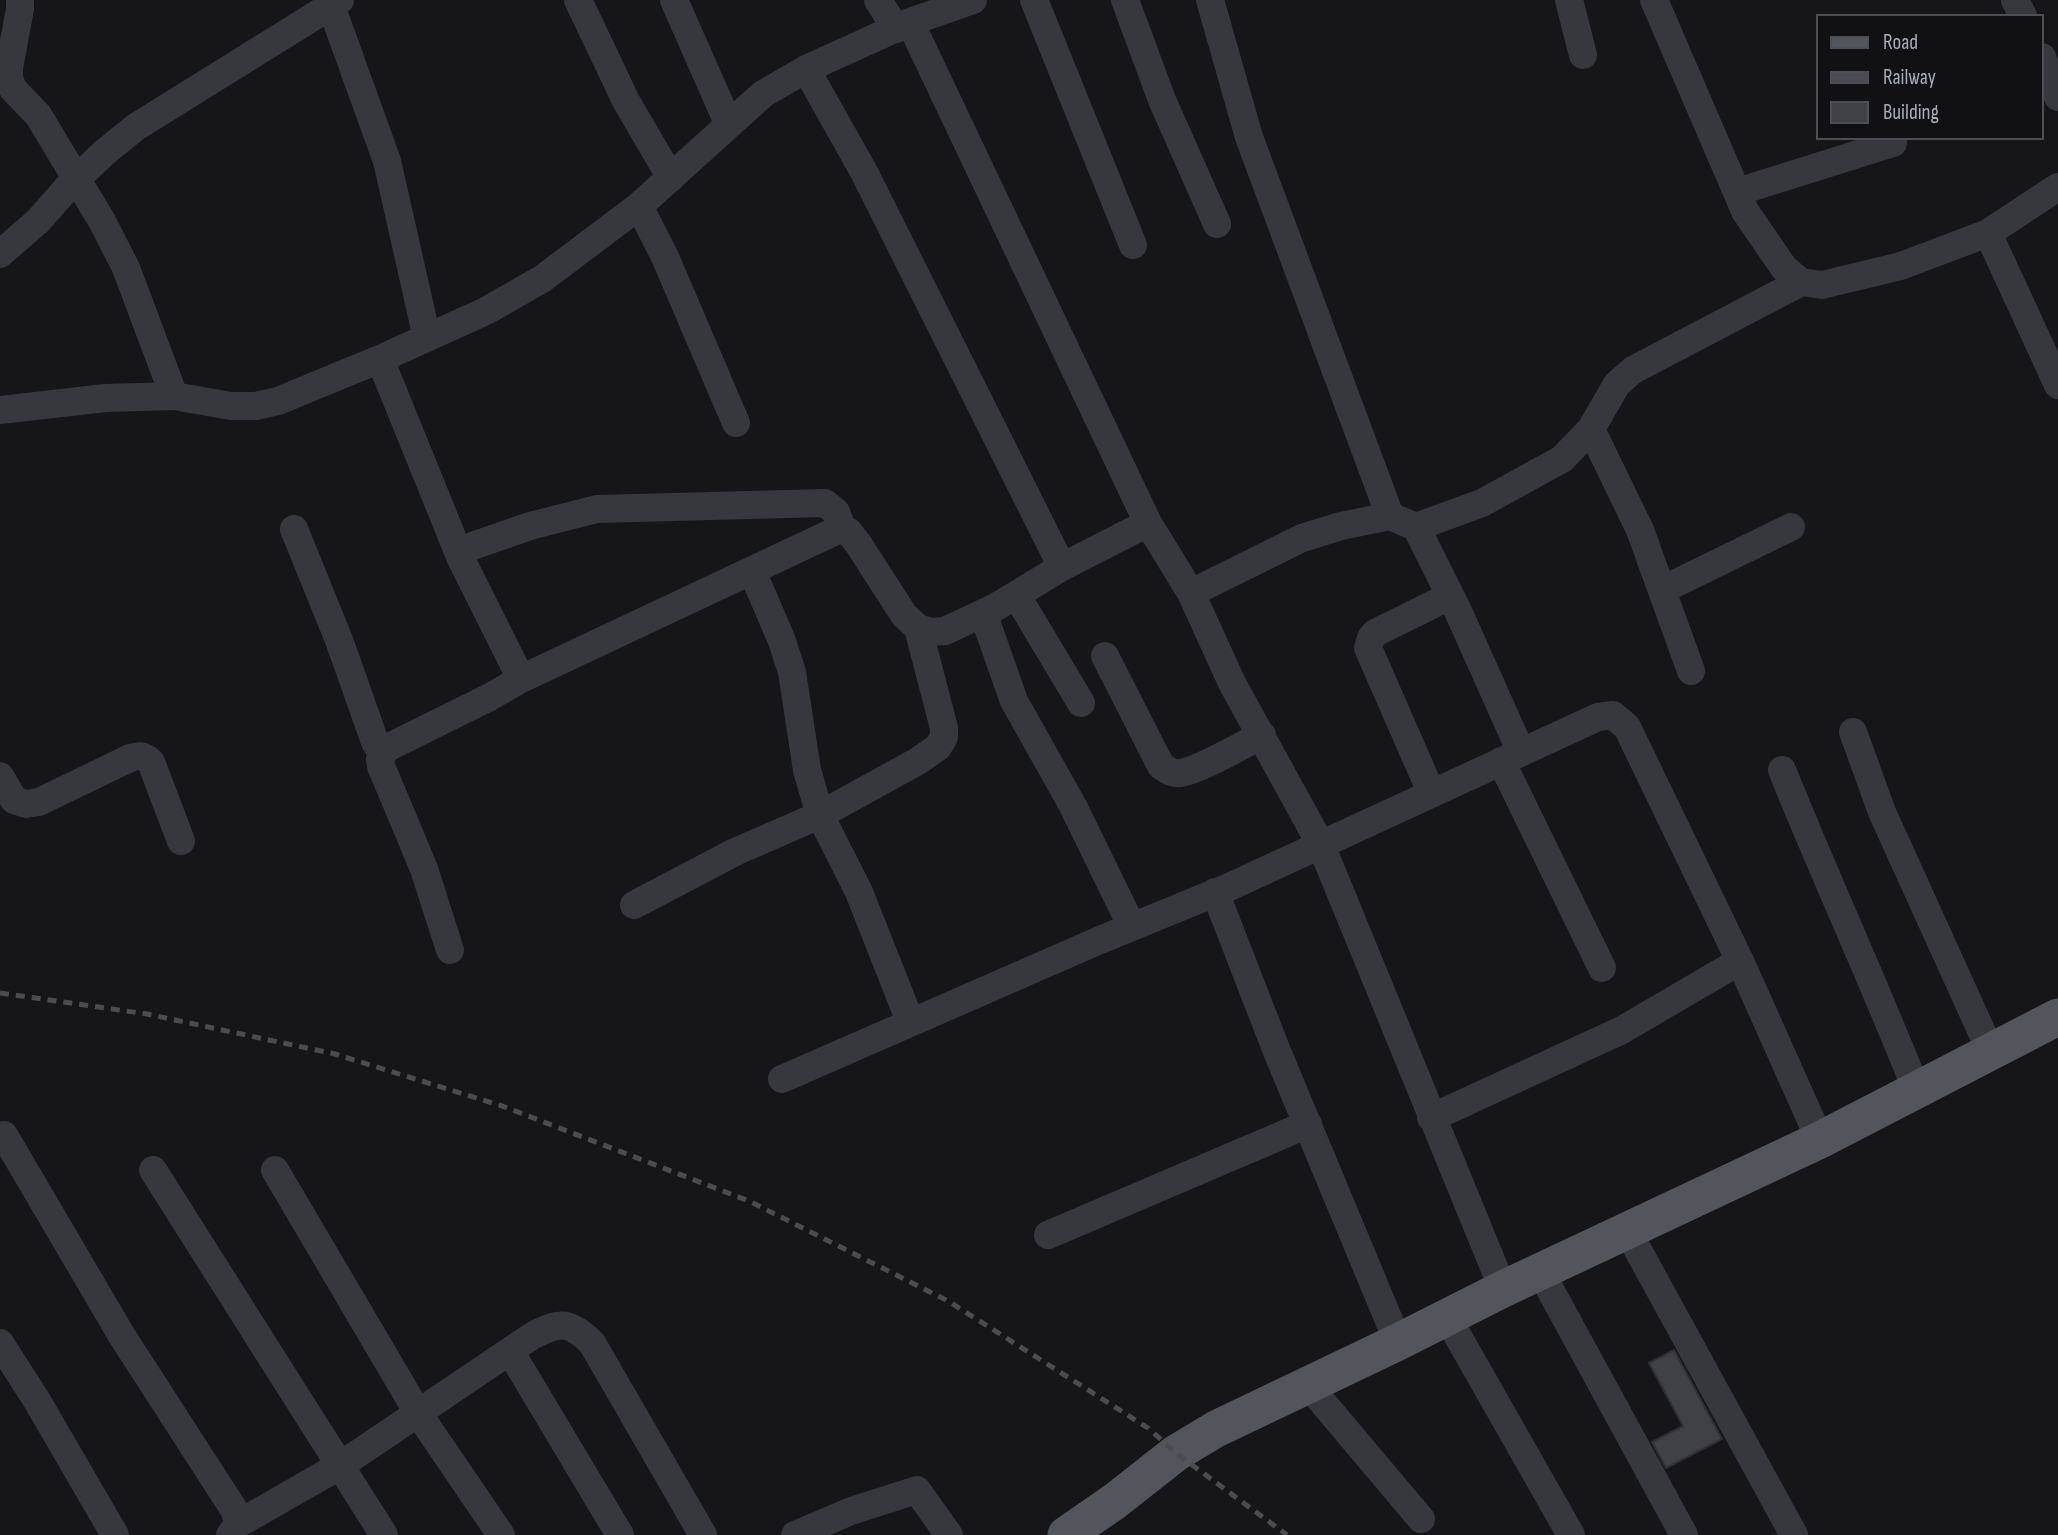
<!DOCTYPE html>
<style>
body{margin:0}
#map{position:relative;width:2058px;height:1535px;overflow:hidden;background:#161618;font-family:"Sofia Sans Condensed",sans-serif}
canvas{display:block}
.legend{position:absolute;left:1816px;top:14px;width:228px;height:126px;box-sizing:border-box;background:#111113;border:2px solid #4d4f55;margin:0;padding:9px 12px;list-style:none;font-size:21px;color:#a8adb8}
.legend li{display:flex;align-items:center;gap:14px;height:35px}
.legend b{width:35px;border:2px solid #4d4f55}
</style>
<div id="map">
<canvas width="2058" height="1535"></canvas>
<ul class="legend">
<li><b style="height:9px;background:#53555c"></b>Road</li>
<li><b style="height:9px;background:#4a4c52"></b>Railway</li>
<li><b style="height:19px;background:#404145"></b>Building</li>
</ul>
</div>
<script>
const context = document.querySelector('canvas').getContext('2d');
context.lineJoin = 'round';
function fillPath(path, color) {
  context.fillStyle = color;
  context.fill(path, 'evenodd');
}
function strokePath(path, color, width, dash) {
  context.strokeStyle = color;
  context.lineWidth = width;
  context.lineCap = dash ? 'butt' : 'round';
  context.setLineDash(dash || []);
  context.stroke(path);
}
const building = new Path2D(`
 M1674,1350L1722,1439L1666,1468L1652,1442L1683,1426L1649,1363Z`);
const minor = new Path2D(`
 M20,0V9L9,68V78L13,89L38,115L102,221L126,268L174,396
 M578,0L626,101L671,178
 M674,0L729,125
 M878,0L896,29
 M1034,0L1133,245
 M1125,0L1162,100L1217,224
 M1210,0L1249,137L1390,516
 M1569,0L1583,55
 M1654,0L1745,211L1784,268L1801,282L1822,285L1901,266L1988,233L2058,187
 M2015,0L2023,16
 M331,6L387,161L427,338
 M910,22L1148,523L1191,593L1232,683L1321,845L1503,1289
 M2042,57L2058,97
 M806,69L864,172L1062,567
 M1737,192L1893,143
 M639,206L665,257L736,423
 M1988,233L2058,385
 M0,254L38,221L68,187L105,152L136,127L340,0
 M380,359L461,559L521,679
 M0,410L105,398L174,396L231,406H256L278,401L380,359L486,311L542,279L639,206L763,94L806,69L910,22L973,0
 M1591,429L1640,530L1691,671
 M1416,527L1458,611L1521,752
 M294,529L339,640L375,742L382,753
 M458,551L530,526L597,509L825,503L836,512L842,528L849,532L859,545L904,615L918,628L930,632L945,631L996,607L1062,567L1148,523
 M752,571L782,641L792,672L807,770L820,815L859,892L910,1021
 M1662,590L1791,527
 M1191,593L1302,538L1341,526L1390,516L1416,527L1482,503L1562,459L1591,429L1617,384L1633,370L1801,282
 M1017,596L1081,703
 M983,613L1014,701L1073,806L1132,927
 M1105,656L1161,766C1167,770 1172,774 1181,773C1200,770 1242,745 1262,735
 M1853,732L1882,812L1990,1050
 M1501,761L1602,968
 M1782,770C1825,877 1874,982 1916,1089
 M0,776L14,800L26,804L39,802L130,758C139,755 144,755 151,762L181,841
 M1431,792L1368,648L1371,638L1375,633L1450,596
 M1215,892L1276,1049L1398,1342
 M634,905L735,852L820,815L918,761L938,747L944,737V728L918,628
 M450,950L424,869L381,766L380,759L385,749L490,697L521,679L842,528
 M782,1079L1100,940L1227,888L1598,717L1613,715L1627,727L1740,961L1820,1140
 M1431,1118L1622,1030L1740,961
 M4,1135L122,1336L235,1511L238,1524L230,1535
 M153,1170L384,1535
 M275,1170L418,1413L501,1535
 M1627,1230L1794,1535
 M1048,1235L1308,1124
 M1540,1271L1684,1535
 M1447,1317L1571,1535
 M0,1343L36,1399L115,1535
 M510,1351L620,1535
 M1308,1385L1421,1519
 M238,1524L341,1465L532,1336C560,1321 569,1321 592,1343L703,1535
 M795,1535L851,1511L917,1490L949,1535`);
const major = new Path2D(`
 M1066,1535L1115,1501L1176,1453L1216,1429L1398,1342L1503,1289L1820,1140L2058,1017`);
const rail = new Path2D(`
 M0,993L147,1014L335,1054L502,1106L749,1201L948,1301L1148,1428L1176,1453L1287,1535`);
fillPath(building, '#404145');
strokePath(building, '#303034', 2);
strokePath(minor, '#37383d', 28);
strokePath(major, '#53555c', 37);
strokePath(rail, '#4a4c52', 5, [9, 7]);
</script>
